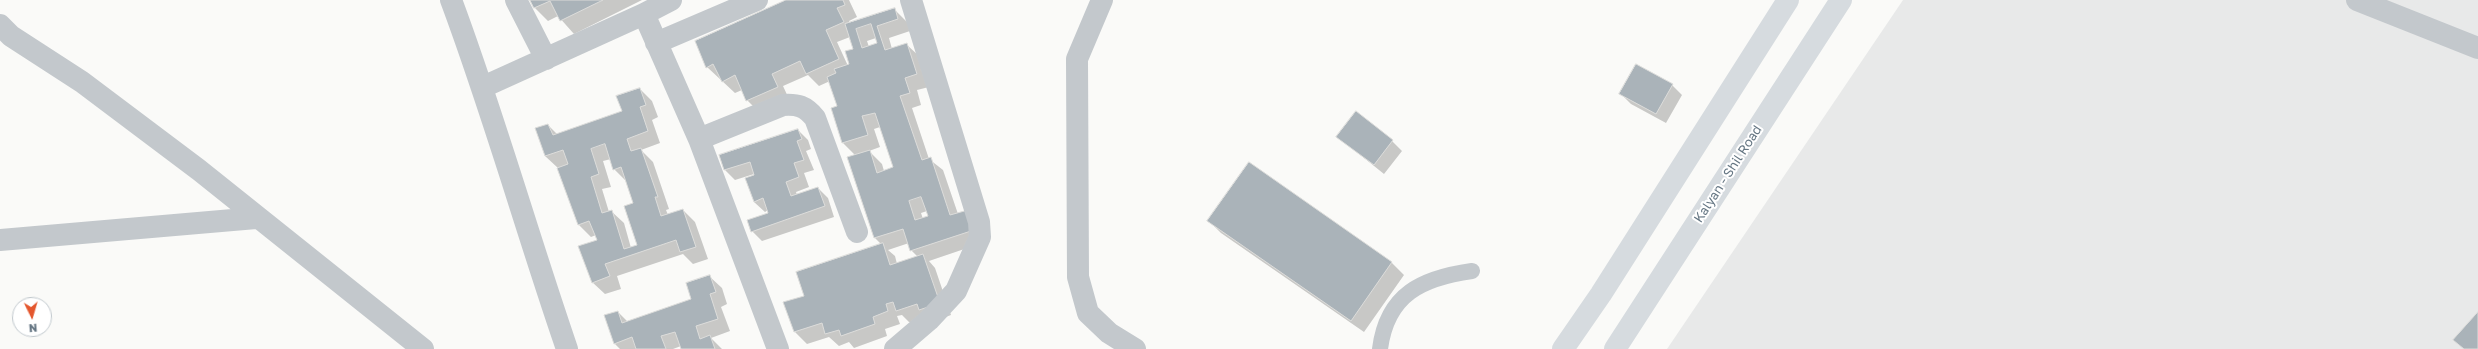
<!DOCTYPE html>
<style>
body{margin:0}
#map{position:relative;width:2478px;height:349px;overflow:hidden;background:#fafaf8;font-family:"Golos Text",sans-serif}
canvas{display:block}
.north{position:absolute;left:12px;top:297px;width:40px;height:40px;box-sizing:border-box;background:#fff;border:1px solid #c1c8cd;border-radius:50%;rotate:175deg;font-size:11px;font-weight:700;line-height:16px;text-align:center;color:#657683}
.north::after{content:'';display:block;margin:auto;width:14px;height:18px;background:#e4572e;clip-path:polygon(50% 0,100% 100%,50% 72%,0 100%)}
</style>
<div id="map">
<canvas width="2478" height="349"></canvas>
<div class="north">N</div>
</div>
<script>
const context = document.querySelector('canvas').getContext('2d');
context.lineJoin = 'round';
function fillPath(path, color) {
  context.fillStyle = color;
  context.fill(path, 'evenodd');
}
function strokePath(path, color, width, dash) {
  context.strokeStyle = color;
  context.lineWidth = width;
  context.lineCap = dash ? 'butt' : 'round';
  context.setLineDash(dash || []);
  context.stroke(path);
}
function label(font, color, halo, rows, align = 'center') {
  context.font = font + ' "Golos Text",sans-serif';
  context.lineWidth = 4;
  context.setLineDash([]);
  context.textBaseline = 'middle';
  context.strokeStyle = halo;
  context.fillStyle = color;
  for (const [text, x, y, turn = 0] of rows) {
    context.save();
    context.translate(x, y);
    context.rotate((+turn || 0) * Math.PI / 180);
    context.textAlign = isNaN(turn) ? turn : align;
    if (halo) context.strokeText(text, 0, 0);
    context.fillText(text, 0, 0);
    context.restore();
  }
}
const built = new Path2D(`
 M1903,0H2478V349H1667Z`);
const shadow = new Path2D(`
 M531,0H642L574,34L558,16L548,21L535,8Z
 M789,0H849L857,17L849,21L850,24L894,9L907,22L910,31L889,38L892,49L906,44L919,56L929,87L917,90L921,105L912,108L929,159L943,170L958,214L985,242L929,261L935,268L951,315L932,322H909L902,315L897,316L900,324L885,329L887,336L854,348L849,342L839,346L829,337L807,344L795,332L785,303L805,296L881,244L875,238L856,156L843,143L832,109L838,106L830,81L819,86L808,75L783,86L789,99L760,113L747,100L742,90L735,93L707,67L696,41ZM850,37L854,49L850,65L848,66L837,42ZM876,38L878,44L869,47L867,41ZM880,127L894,168L884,171L882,164L869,151L880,147L874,129ZM927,211L929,217L923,219L921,213ZM909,243L911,250L918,257L897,264L895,256L888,250Z
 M1672,85L1682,95L1666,123L1631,104L1621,94Z
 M640,89L652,101L658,117L652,120L660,143L641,150L653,162L669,209L666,210L668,215L683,210L695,222L708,259L693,264L683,254L617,276L621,289L605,294L592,282L598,240L596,235L591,237L579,225L558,168L545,156L536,129L548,125L558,135L623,112ZM611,159L614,169L626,181L634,204L638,246L631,248L624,223L611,211L609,212L602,189L611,187L603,161Z
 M798,130L808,140L811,149L806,151L814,170L804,173L809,187L796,192L797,195L818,188L828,198L834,217L762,241L752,231L769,214L768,210L765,212L754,202V174L735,180L725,170L720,156Z
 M1338,137L1392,141L1402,151L1384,174Z
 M1249,164L1392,263L1404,275L1364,332L1221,233L1209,221Z
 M709,276L722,288L727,304L721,307L730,331L711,338L722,349H682L681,346L673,349H620L615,344L618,312L628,322L693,300Z`);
const building = new Path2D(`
 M530,0H603L560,21L550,1L534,8Z
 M786,0H843L845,5L837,8L844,22L826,30L839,59L806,74L800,61L772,74L778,87L746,101L735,75L722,82L713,64L706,68L695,41Z
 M895,8L898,19L877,26L885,50L907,43L917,74L905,78L910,93L900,96L922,160L931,157L950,215L968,210L974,230L910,251L903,229L874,238L847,157L870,150L877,173L893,167L875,113L862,116L868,135L842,143L831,108L837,106L827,77L836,73L834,69L849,64L845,51L853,49L845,24ZM871,24L877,43L862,48L856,29ZM921,197L928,216L915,220L909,201Z
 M1636,64L1673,84L1656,114L1619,94Z
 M640,88L646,105L640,107L648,131L627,139L631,151L641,148L658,197H655L661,216L683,209L696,247L680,252L676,240L605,264L610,276L592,283L578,246L597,240L589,221L578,225L557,168L568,164L563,150L545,156L535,128L548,124L553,135L622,111L616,96ZM605,144L613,170L621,167L633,203L624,206L637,245L624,249L612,210L602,213L591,177L599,174L591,149Z
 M1356,111L1393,140L1374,165L1336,137Z
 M798,129L802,139L797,141L804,160L794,163L799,177L786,182L791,196L818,187L825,206L751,232L747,220L768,213L763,198L754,202L745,178L754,175L750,162L724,170L719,155Z
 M1249,162L1392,262L1351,321L1207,221Z
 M883,243L890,265L923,254L940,303L919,310L917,304L896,311L893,302L886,304L888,311L873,317L875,324L841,336L839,330L825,334L822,323L794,332L783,302L804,296L796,272Z
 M710,275L716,292L710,294L718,319L696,326L700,339L710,335L715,349H681L675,332L661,336L666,349H636L632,337L614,344L604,315L618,311L622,323L691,299L686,283Z
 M2478,312V349H2464L2453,340Z`);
const lane = new Path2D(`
 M1380,349C1387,294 1422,278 1472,271`);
const street = new Path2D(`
 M451,0C494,115 527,233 567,349
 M516,0L546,59
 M671,0L644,14L699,139L778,349
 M1102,0L1077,59L1078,277L1088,313L1109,333L1135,349
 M2357,0L2478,48
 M0,25L11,36L82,82L199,170L423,349
 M656,43L757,0
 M483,87L644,14
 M699,139L783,105C798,104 805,106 815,118L857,232
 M0,240L256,218
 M895,349L929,320L956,291L980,237L979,222L911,0`);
const primary = new Path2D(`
 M1563,349L1601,294L1788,0
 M1615,349L1841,0`);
const streetNames = [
 ["Kalyan - Shil Road",1728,174,-57]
];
fillPath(built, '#e8e9e9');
fillPath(shadow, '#0003');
fillPath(building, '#aab3b9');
strokePath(building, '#dcdcda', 1);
strokePath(lane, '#c3c8cc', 16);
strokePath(street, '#c3c8cc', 22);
strokePath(primary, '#d6dbdf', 22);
label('13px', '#657683', '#fff', streetNames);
</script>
